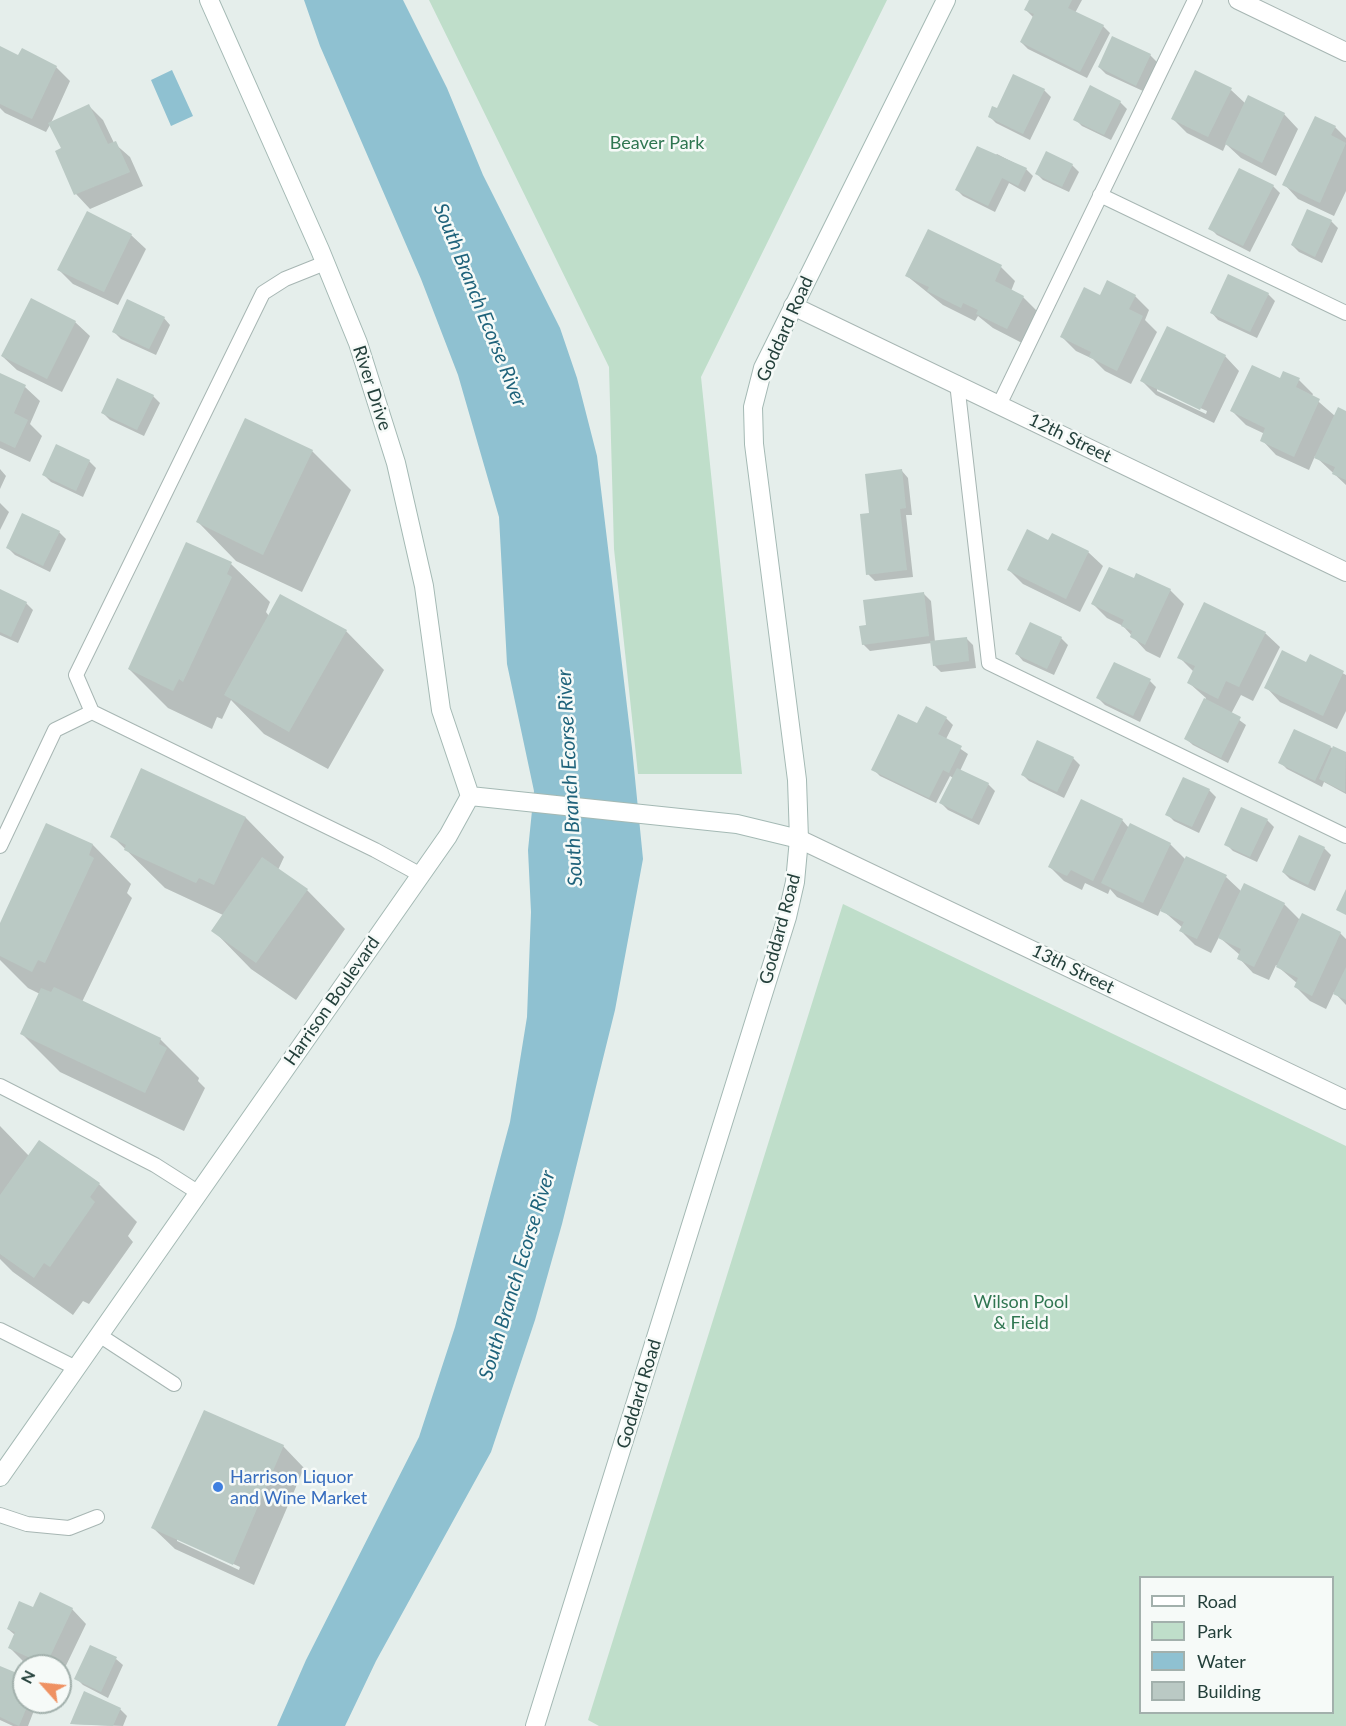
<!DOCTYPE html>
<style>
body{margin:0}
#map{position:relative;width:1346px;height:1726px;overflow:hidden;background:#e5eeeb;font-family:Lato,sans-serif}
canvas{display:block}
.legend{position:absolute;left:1139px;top:1576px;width:195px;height:138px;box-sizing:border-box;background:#f6faf8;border:2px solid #a2b0ac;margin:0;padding:8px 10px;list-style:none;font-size:18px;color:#24403b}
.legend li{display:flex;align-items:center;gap:12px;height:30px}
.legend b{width:30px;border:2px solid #a2b0ac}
.north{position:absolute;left:12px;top:1654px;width:60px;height:60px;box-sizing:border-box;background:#f6faf8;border:2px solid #a2b0ac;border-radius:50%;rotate:297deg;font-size:16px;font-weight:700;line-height:24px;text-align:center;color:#24403b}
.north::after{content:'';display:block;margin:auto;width:21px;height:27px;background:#ef9162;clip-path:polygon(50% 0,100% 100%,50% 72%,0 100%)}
</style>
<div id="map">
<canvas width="1346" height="1726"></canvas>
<ul class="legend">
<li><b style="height:8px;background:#fff"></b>Road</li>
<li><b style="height:16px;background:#bfdeca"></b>Park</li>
<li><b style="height:16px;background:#8fc1d1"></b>Water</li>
<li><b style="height:16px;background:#bac9c4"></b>Building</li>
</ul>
<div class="north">N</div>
</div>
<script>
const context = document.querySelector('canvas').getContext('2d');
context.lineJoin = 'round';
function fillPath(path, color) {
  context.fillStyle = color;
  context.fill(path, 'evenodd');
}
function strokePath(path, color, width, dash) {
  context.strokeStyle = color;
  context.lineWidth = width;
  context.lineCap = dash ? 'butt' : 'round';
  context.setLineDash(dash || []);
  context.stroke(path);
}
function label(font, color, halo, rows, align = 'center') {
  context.font = font + ' Lato,sans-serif';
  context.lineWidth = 5;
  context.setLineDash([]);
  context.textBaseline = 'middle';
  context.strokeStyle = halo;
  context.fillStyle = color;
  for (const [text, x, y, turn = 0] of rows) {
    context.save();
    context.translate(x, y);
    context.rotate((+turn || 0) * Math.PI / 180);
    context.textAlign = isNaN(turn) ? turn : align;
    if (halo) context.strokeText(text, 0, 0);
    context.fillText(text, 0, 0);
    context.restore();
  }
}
const green = new Path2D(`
 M429,0H887L701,377L742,774H638L614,549L609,367Z
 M843,904L1346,1146V1726H599L588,1720ZM1140,1578H1332V1712H1140Z`);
const water = new Path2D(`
 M304,0H403L447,88L483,175L560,328L577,378L597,456L632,748L643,859L615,1010L562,1224L535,1320L491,1452L376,1661L345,1726H277L306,1660L419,1437L455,1327L510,1122L527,1017L531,912L528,850L534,791L507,664L499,517L458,375L421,279L320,46Z
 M172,70L193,116L171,126L151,80Z`);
const shadow = new Path2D(`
 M1031,0H1082L1075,13L1103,26L1110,33L1087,78L1028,49L1021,42L1033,17L1026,10Z
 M0,48L19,57L56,67L70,81L51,123L89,106L103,120L114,143L130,157L143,186L90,209L76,194L63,149L51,123L46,132L5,113L0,108Z
 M1150,55L1157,62L1143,91L1106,74L1099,67Z
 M1044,90L1051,97L1030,140L996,123L989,116Z
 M1231,90L1246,104L1284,114L1298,129L1276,176L1241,158L1226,144L1223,151L1187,133L1173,119Z
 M1120,102L1127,109L1111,140L1082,126L1075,119Z
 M1335,127L1346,138V191L1334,216L1298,199L1284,184Z
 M997,154L1026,169L1033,176L1025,192L1009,183L995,212L963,196L957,190Z
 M1072,165L1079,172L1069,192L1043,180L1037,174Z
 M1273,186L1280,193L1250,252L1217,235L1210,228Z
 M1308,211L1331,221L1338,228L1322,263L1299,252L1292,245Z
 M131,235L146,249L118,305L73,284L59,270Z
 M1001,267L1015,281L1011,291L1023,297L1037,311L1022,343L993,328L978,316L975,321L943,305L907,276Z
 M1268,294L1275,301L1257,338L1218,320L1212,313Z
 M1135,296L1149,310L1145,320L1157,332L1131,384L1105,371L1093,359L1076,351L1062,337L1101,297Z
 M164,318L170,325L156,355L121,339L114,332Z
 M75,322L90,336L62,392L17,370L2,356Z
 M1225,356L1239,371L1214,423L1156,395L1142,381ZM1157,388L1207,411L1206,414L1157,391Z
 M0,374L25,387L40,401L30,424L42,436L30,462L0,448Z
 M1281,380H1299L1313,394L1312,396L1335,416L1346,413V485L1315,456L1309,470L1276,455L1262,440L1265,434L1246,425L1232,411Z
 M153,396L160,403L144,436L110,420L103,413Z
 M312,451L351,490L302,592L236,561L198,522Z
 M89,461L96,468L83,497L51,482L44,475Z
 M0,469L6,476L0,489Z
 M902,471L908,478L912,515H906L913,577L875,581L868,574L871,515Z
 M0,503L9,512L0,530Z
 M59,532L66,539L50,572L15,555L8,548Z
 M1049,542L1088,552L1103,566L1080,612L1023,584L1009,570Z
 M187,544L231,564L270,602L266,612L269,616L346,631L384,670L328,769L264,734L231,700L222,719L217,717L212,729L168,708L129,669Z
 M1134,580L1170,590L1184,604L1160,658L1146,651L1123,626L1107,618L1093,604Z
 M0,590L26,603L33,610L18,643L0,635Z
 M924,594L931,601L935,642L966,638L973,645L976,668L941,672L934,665L932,643L870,651L863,644L868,626Z
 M1265,633L1280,647L1253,701L1241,695L1231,714L1246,725L1228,763L1193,745L1186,739L1206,698L1189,683L1194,672L1179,657Z
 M1061,638L1068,645L1054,675L1023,661L1017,654Z
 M1311,656L1346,675V711L1337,729L1280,702L1266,687L1307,664Z
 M1150,681L1156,687L1140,722L1105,705L1098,698Z
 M946,718L953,725L946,739L968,754L960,771L988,784L995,791L979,825L948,810L941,803L953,778L950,776L936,803L880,776L873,769L918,725Z
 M1330,747L1346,754V794L1324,782L1322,787L1287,769L1280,762Z
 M1073,758L1080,765L1064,798L1029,781L1023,775Z
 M142,770L246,818L284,857L278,870L307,890L345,929L296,1000L251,969L213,930L223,915L165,888L112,836Z
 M1209,790L1216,797L1199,833L1174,821L1167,814Z
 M1122,820L1129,828L1170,844L1186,860L1187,858L1226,877L1242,892L1284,904L1300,920L1340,933L1346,939V1005L1334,992L1326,1009L1310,1001L1296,987L1298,984L1276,965L1269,980L1253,973L1239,958L1240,955L1219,937L1211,953L1195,945L1181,931L1183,928L1161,909L1158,916L1117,897L1110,889L1108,894L1085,883L1082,890L1064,881L1050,867Z
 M1267,820L1274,827L1257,862L1233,851L1226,844Z
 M47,825L93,845L131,884L127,893L132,898L82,1002L160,1039L199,1078L198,1081L205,1088L184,1131L60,1072L21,1033L40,994L28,988L0,960V927Z
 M1324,848L1331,855L1315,891L1290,879L1283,872Z
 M0,1126L29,1156L99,1184L137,1222L128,1236L133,1242L89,1304L83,1301L73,1315L13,1272L0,1259Z
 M283,1446L304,1468L254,1585L175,1549L153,1528ZM177,1538L240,1567L239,1570L177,1541Z
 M72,1609L86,1624L60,1678V1666H33L24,1662L10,1648L15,1635L8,1629Z
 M116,1659L123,1665L108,1698L83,1685L76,1678Z
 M0,1668L24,1678V1702H41L38,1709L35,1708L28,1726H13L0,1720Z
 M120,1709L127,1716L123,1726L72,1724Z`);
const building = new Path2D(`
 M1029,0H1072L1068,8L1104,25L1080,72L1020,42L1034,14L1024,10Z
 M1112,36L1151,54L1136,86L1098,67Z
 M0,46L18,55L22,48L57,66L32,119L0,104Z
 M1195,70L1232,88L1208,137L1171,119Z
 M1013,74L1045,89L1023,134L988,117L992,106L997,108Z
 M1090,85L1121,101L1104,135L1073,120Z
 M1248,95L1285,113L1262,163L1225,144Z
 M89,104L108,144L116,141L130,172L74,195L55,151L61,148L48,123Z
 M1315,116L1336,126L1331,135L1346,143L1320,203L1282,185Z
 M977,146L1027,168L1018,186L1002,178L988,206L955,190Z
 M1046,151L1073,164L1062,187L1035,174Z
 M1239,168L1274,185L1243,246L1208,229Z
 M1307,209L1332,220L1315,257L1291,245Z
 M87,211L132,234L104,292L57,270Z
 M928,229L1002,265L995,281L1024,296L1007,329L976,314L978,310L963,303L961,308L927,291L929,287L905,276Z
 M1228,274L1269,293L1250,332L1210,313Z
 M1107,280L1136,295L1129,309L1143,316L1117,371L1089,357L1091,352L1060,337L1084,287L1100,295Z
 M31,298L76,321L47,379L1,356Z
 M127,299L165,317L149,349L112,332Z
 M1167,326L1226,355L1200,410L1140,381Z
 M1252,365L1280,378L1283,371L1300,378L1296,387L1320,399L1294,457L1260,441L1265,428L1230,411Z
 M0,373L26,385L14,413L28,420L15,448L0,441Z
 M117,378L154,395L137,430L101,413Z
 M1338,407L1346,411V480L1332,474L1335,467L1314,458Z
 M245,418L313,450L263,555L196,522Z
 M56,444L90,460L76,491L42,475Z
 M902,469L906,508L900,509L907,570L866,575L860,514L869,513L865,474Z
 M22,513L60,531L43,566L6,548Z
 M1027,529L1048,540L1052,533L1089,551L1066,599L1007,570Z
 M186,542L232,562L227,574L232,577L183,682L179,679L173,691L128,669Z
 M1109,567L1134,578L1136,573L1171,589L1145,645L1130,637L1132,631L1121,626L1124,620L1091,604Z
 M0,589L27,602L11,637L0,632Z
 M924,592L929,636L862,645L859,626L866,625L863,600Z
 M280,594L347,630L289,732L224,695Z
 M1204,602L1266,632L1239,687L1226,681L1218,699L1187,683L1195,666L1177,658Z
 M1030,622L1062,637L1047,669L1015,654Z
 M967,637L969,661L933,666L930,641Z
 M1282,650L1306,662L1310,654L1344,671L1323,716L1264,688Z
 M1114,662L1151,679L1133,716L1096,698Z
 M1204,698L1241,717L1221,758L1184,739Z
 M926,706L947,717L938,734L962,746L949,773L943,770L929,798L871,770L898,714L917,723Z
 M1294,729L1331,746L1315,781L1278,763Z
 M1037,740L1074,757L1057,792L1021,775Z
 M1333,746L1346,752L1345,792L1319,779Z
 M141,768L246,817L214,885L199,878L196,883L124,850L126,845L110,837Z
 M957,768L989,783L972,819L939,803Z
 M1183,777L1210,789L1192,827L1165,815Z
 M1081,799L1123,819L1093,881L1071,870L1067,876L1048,867Z
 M1241,807L1268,819L1250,857L1224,845Z
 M46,823L93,844L89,855L94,858L45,963L38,960L32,972L0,956V923Z
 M1130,823L1171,843L1143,903L1101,883Z
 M1299,835L1325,847L1308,885L1282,872Z
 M1186,856L1227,875L1197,939L1179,931L1184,922L1160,911Z
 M262,857L308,889L256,963L211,931Z
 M1244,883L1285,903L1254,967L1237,959L1241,949L1218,938Z
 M1346,889V915L1336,910Z
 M1302,913L1341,932L1312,996L1294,987L1298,978L1276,967Z
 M1346,967V1000L1333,994Z
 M54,987L161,1038L159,1044L167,1048L145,1093L20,1034L41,988L51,992Z
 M39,1140L100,1183L90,1197L95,1202L50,1267L44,1263L34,1278L0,1254V1195Z
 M204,1410L284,1445L233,1565L151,1528Z
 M40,1592L73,1608L46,1665L8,1648L15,1632L7,1629L19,1601L33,1607Z
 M90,1645L117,1657L101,1692L74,1679Z
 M0,1666L24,1676V1702H29L19,1726L0,1717Z
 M84,1691L121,1708L113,1726L70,1724Z`);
const lane = new Path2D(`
 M1100,195L1346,313
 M325,263L285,279L263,293L76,675L92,712L375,850L421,875
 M957,383L989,663L1346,836
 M1000,403L1195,0
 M0,846L55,730L92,712
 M0,1086L155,1165L199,1193
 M0,1330L76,1368
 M99,1335L174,1384
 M0,1515L27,1524L69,1528L97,1517`);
const street = new Path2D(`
 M1238,0L1346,52
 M793,306L1346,572
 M799,839L1346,1100`);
const secondary = new Path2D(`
 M209,0L320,250L358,343L396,463L424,586L441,710L470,796
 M470,796L737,824L799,839
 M0,1477L448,836L470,796
 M535,1726L787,917L795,882L799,839L797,780L754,444L753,407L763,368L946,0`);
const markers = [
 [218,1487,6,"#3f7fe0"]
];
const parkNames = [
 ["Beaver Park",657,143],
 ["Wilson Pool",1021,1302],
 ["& Field",1021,1323]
];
const streetNames = [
 ["Goddard Road",785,329,-66],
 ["River Drive",372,388,72],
 ["12th Street",1070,438,26],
 ["Goddard Road",780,929,-75],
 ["13th Street",1073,969,26],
 ["Harrison Boulevard",332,1001,-55],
 ["Goddard Road",639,1394,-73]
];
const shopNames = [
 ["Harrison Liquor",230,1477],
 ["and Wine Market",230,1498]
];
const waterNames = [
 ["South Branch Ecorse River",480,305,68],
 ["South Branch Ecorse River",570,778,-93],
 ["South Branch Ecorse River",517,1275,-73]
];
fillPath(green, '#bfdeca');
fillPath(water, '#8fc1d1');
fillPath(shadow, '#0003');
fillPath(building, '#bac9c4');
strokePath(lane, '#a7b6b3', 16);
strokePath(street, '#a7b6b3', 20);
strokePath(secondary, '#a4b9b4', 20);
strokePath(lane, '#fff', 14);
strokePath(street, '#fff', 18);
strokePath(secondary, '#fff', 18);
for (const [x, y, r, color] of markers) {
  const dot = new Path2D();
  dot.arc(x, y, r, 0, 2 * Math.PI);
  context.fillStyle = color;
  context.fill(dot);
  strokePath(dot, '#f6faf8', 2);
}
label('18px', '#2f7651', '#f6faf8', parkNames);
label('18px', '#24403b', '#f6faf8', streetNames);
label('18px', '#366cbe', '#f6faf8', shopNames, 'left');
label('italic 20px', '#1f637b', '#f6faf8', waterNames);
</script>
